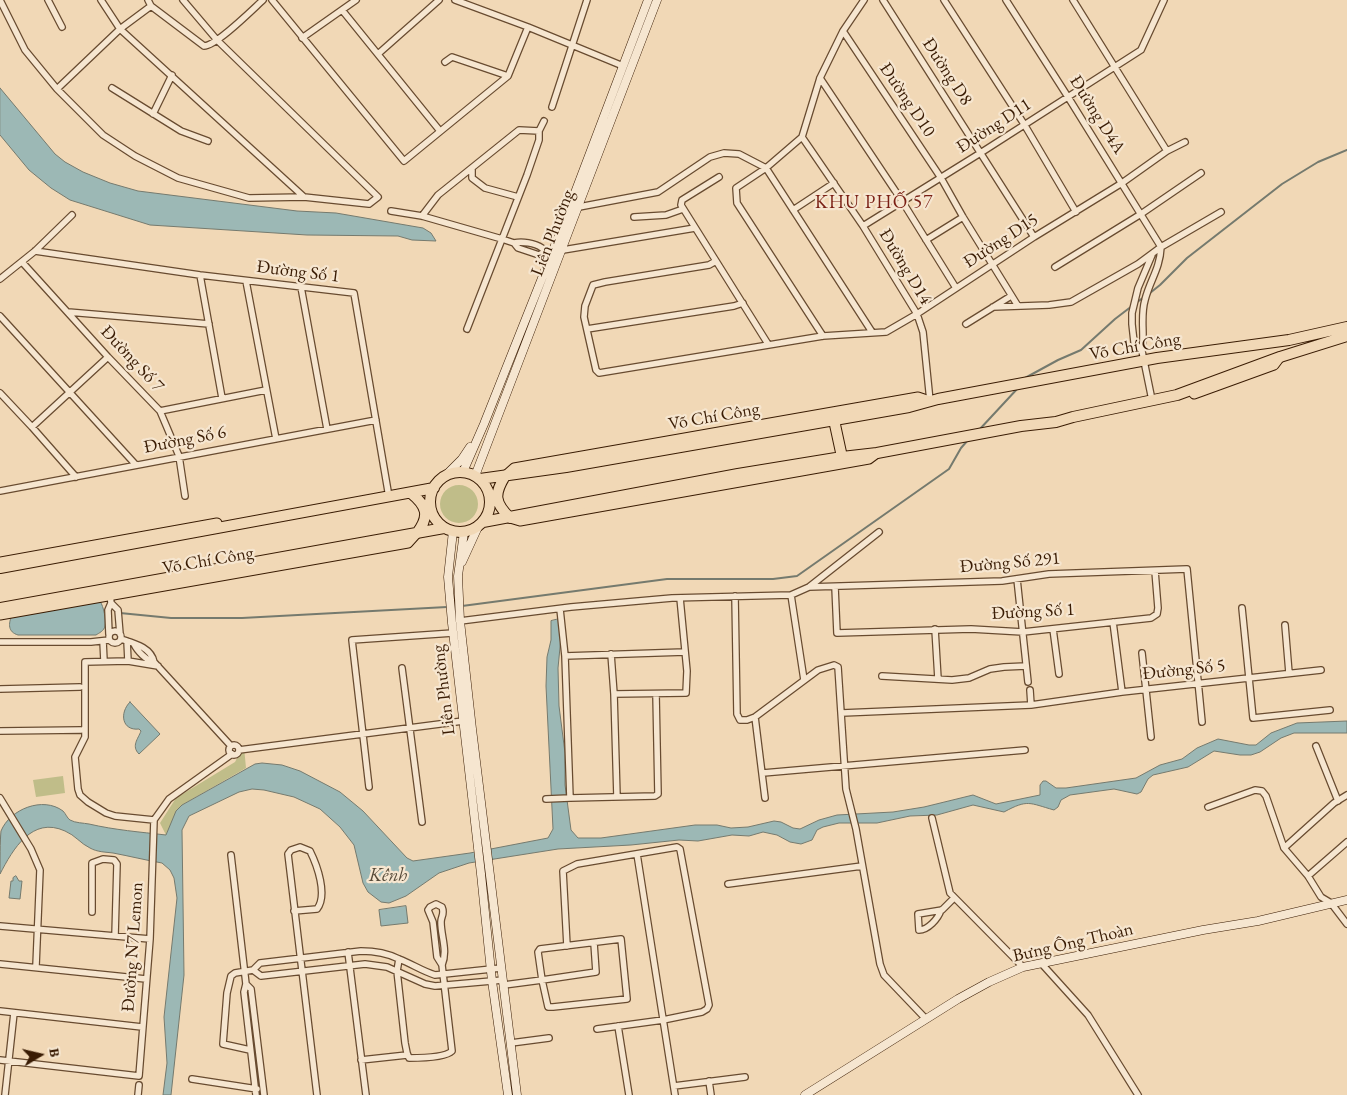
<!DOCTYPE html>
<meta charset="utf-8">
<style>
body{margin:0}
#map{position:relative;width:1347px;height:1095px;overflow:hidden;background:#f1d8b6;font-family:"EB Garamond",serif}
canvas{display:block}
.north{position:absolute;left:15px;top:1030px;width:50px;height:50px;-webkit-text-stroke:4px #f6e6d0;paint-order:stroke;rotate:81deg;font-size:14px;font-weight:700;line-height:20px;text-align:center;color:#3a1c04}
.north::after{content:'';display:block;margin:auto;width:18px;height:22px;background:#3a1c04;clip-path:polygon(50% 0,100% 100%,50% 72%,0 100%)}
</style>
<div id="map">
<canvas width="1347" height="1095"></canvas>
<div class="north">B</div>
</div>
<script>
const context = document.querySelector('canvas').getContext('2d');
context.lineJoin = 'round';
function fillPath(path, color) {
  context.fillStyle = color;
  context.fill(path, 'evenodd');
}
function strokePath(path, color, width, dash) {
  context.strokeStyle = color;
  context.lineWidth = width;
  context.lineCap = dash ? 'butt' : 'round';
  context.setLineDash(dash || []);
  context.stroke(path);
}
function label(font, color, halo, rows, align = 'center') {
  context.font = font + ' "EB Garamond",serif';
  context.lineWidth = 4.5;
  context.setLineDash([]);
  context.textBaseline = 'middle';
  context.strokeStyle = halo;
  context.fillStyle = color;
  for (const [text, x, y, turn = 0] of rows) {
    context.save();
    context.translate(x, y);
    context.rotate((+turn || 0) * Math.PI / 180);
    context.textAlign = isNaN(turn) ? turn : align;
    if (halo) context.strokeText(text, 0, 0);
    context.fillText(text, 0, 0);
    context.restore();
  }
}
const green = new Path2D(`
 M440 504a19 19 0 1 1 38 0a19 19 0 1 1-38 0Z
 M240,747H244L246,768L182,805L166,835L160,823L176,798L235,762L240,752Z
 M63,776L65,793L36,797L33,780Z`);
const water = new Path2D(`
 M0,88L55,154L65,162L83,172L110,183L138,191L297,211L336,213L423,228L431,233L436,241L412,240L398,236L307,235L150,225L70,200L51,188L29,170L0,135Z
 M100,601C104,607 106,620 105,626C104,631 99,633 96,635H18C8,632 8,624 12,615Z
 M559,619L561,637L558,668L559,706L565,753V785L571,830L578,838H601L695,825H717L731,828L748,827L774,821L781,822L793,828L800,829L819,820L837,815L893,812L924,807L973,795L996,804L1040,795V785L1043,781H1046L1056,788H1066L1136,778L1160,765L1182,759L1197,748L1218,739L1249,745H1256L1271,733L1297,723L1347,721V733H1294L1281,738L1260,752L1251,755H1240L1214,751L1188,767L1153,775L1148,779L1141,792L1137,794L1114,789L1070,795L1061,800L1058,807L1054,810C1029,803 1028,799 1004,812L973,805L937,815L910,816L877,823H839L823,827L817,830L812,840L801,844L790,842L777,835L763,832L749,836L732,835L698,841L679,840L631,845L558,849L469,863L439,873L406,896L389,903L381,902L368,892L363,883L354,845L340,827L320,809L294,797L264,790L252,789L239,792L189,816L182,830L184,975L171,1095H163L167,1063L164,1017L177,898L174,878L170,870L162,863C145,860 129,856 113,853C105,852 97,852 90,848C81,844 75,835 65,831C32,816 13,849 0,874C0,863 0,840 1,831C10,809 43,796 63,811C66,814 67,818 70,820C75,823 84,823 89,824C115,830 140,832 166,835L176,811L182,805L255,764L262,763L282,765L300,771L340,792L363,811L407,858L413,861L470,853L548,838L553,829L546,686L547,657L551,640V621Z
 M130,702L160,734L139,754C131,746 138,739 141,731L139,729C122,731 119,713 130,702Z
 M16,876L19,881H22L20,899L9,898L11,881H13V878Z
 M406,906L408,923L381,926L379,910Z`);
const stream = new Path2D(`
 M1150,293L1160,285L1187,258L1282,184L1318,162L1347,150
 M1136,303L1144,297
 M1025,378L1058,360L1081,350L1115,319L1132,306
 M979,430L1018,388
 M462,606L667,579H773L797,576L949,469L961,448L968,440
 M120,613L171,618H242L447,607`);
const street = new Path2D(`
 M0,0L25,50L57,89L103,135L135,156L178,178L249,198L304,197L369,204L378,197L217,40L183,0
 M48,0L62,27
 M101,0L120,29L304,197
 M148,0L151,6L204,46C216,46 252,10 263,0
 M272,0L404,161L508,76L528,27
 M455,0L528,27L623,66
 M883,0L1034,237
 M944,0L1024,124L1076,212
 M1006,0L1068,97L1161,247
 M1073,0L1167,151
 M342,10L440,131
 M843,31L941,178L963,217L1018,306
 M302,38L356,0
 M378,54L439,0
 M445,62L452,57L508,76
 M820,78L902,201L956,288
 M112,88L181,131L208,141
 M57,89L120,29L151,6
 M552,107L587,0
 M153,114L172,75
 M802,137L863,226L917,314L923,332L930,401
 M472,168V178L485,188L518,197
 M719,177L682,200L681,205L768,344
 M579,207L658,192L710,157L724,153L739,154L766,168L872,332
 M793,210L834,183
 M391,211L422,216L502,239L514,243L518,248L539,255L545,252
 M422,216L438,195L519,130L539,131L544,121
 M634,217L666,215L683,209
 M863,226L982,152L1141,50L1164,0
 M926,240L963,217
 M514,243C522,241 535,243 542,248C544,250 546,252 548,253
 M563,250L695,228
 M35,251L200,275L354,293L389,497
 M1152,255L1138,288L1132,313V324L1134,342L1142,351L1152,400
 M716,261L709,265L605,282L593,285L585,306L584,317L596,370L599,373L823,336L886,332L917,314L1034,237L1122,183L1167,151L1185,142
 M22,262L108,357L160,411L179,456L185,496
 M1055,267L1141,214L1201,173
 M200,275L222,398
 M0,279L35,251L72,215
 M246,281L276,439
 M301,287L327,429
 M993,307L1049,305L1071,302L1138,264L1161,247L1221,212
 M68,312L209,324
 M0,316L136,465
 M966,324L1011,296
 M467,329L527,175L539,140V131
 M587,329L734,306L743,303
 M823,336L737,203L736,188L766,168L802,137L820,78L843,31L864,0
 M1142,351C1145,334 1140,317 1145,300C1150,280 1160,269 1161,247
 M0,393L32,427L76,477
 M160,411L266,390
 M32,427L108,357
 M0,491L376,420
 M1017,579L1028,682
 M809,587L1002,581L1049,574L1187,569L1202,722
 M835,587L837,633L971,629L1023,632L1151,618L1157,614L1158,608L1155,571
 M110,594L111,603L118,610L120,634
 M791,595L804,680
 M735,596L737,714L740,720H747L755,717L818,670L834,665L838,667L846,789L856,829L880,964L884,975L926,1019
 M1242,608L1253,718L1330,710
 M560,609L565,656L570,798L655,796L658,794L656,694
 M460,621L571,607L672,598L791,595L809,587L879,532
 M1113,622L1122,692
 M1285,625L1289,673
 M935,629L938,679
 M1053,629L1059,674
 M109 637a6 6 0 1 1 12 0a6 6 0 1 1-12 0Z
 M109,634L108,610L111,603
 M121,639C133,643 151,647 154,662L231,746
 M103,641L104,661
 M127,641L128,661L85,662V737L75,757L78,789L80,795L88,802L106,813L115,816L154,820
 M0,642H91L109,640
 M134,644C137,651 147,661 154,662
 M1142,653L1151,737
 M611,654L614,694L617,797
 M565,656L685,652
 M128,661L158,666
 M402,668L422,822
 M882,676L952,680L969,678L990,669L1004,667L1026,666
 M0,689L80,687
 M1030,690L1031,705
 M614,694L686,693L687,671L680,598
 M842,713L1031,705L1122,692L1321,670
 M755,717L765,798
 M0,731L81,730
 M229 750a5 5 0 1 1 10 0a5 5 0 1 1-10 0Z
 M1316,746L1338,801
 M239,750L463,721
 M763,773L1025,750
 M369,787L352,640L453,633
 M0,798L31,849L40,870L36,966
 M546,799L570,798
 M1208,807L1255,790L1262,791L1266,796L1284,848L1308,876L1321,897L1331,903L1347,924
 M932,818L950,893L1023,967
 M1284,848L1334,803L1347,795
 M637,854L675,1095
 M231,855L246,984L244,992L256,1095
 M1308,876L1347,842
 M728,884L862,866
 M941,910C938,919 928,930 919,930L918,914L942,910L954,898
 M294,911L317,909C328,895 317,865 310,851L300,847L291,850L288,854L317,1095
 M92,912V863L103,859L114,860L117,864L115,936
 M0,926L150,939
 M567,946L563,871L577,864L677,847L680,849L709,1005L707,1009L702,1012L663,1020L597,1029
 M348,952L366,1095
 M399,959L397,971L405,1043L407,1053L409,1058C420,1058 445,1058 452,1051L442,965C448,950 441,937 441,922C441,916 445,914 442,907L436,904L430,907L428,910L433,922L437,957L442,965
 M1041,963L1088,1015L1138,1095
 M0,964L146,979
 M253,970L260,963L361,951C374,951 387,953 399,959C412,964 422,971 435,975L501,968
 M246,984L251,989L264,1095
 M504,985L542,980L538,952L540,949L621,939L627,999L553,1007H548L542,980L596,972L594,943
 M0,1011L142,1027
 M618,1026L629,1095
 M511,1043L549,1038
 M250,1050L223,1044L227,993L231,976L235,973L253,970L261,976L365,964L387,967L425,984L435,986L503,980
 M0,1060L139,1076L150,939L154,820L169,799L232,754
 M361,1060L407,1055
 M192,1079L257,1089
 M709,1081L711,1095
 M674,1086L745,1077
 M5,1095L14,1013
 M138,1095L139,1085`);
const secondary = new Path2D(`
 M463,472L484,424L554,248L648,0
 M445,476L462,459L470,447
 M475,476L657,0
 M453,531L448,577L452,623L481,874L492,981L508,1095
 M464,532L458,576L460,621L472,729L517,1095
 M462,562L478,527
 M805,1095L958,999L989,982L1023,967L1203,930L1258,921L1347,900`);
const primary = new Path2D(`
 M1194,394L1274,365L1280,357
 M505,476L514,468L918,397L930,401
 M510,518L520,521L869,459L877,453
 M0,562L217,523
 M0,615L408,543L417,533`);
const highway = new Path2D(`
 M834,420L842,457
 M430 502a30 30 0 1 1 60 0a30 30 0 1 1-60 0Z
 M505,476C494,494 494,502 510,518
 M480,479L566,467L909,407L938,399L1157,358L1289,340L1347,327
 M411,493C427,506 430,516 417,533
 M483,522L738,474L842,457L877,453L1021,426L1056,422L1073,417L1177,395L1280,357L1347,336
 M0,568L434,488
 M0,608L444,528`);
const streetNames = [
 ["Đường D8",947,72,57],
 ["Đường D10",907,100,56],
 ["Đường D4A",1097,115,58],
 ["Đường D11",994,126,-33],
 ["Liên Phường",553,233,-69],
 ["Đường D15",1001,241,-33],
 ["Đường D14",905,267,59],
 ["Đường Số 1",298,272,7],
 ["Võ Chí Công",1135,347,-10],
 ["Đường Số 7",132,359,47],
 ["Võ Chí Công",714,417,-10],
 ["Đường Số 6",185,440,-11],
 ["Võ Chí Công",208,561,-10],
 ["Đường Số 291",1010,563,-5],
 ["Đường Số 1",1033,612,-3],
 ["Đường Số 5",1184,670,-6],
 ["Liên Phường",444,690,-97],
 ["Bưng Ông Thoàn",1073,943,-13],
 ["Đường N7 Lemon",133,947,-86]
];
const neighbourhoodNames = [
 ["KHU PHỐ 57",874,203]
];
const waterNames = [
 ["Kênh",388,876]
];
fillPath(green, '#c0bd89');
fillPath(water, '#9cb8b5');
strokePath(water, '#757a6e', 1);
strokePath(stream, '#757a6e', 2);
strokePath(street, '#684b30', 8);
strokePath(secondary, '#3a1c04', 9);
strokePath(primary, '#3a1c04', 11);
strokePath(highway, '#3a1c04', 12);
strokePath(street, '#f6e6d0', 5.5);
strokePath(secondary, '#f6e6d0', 8);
strokePath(primary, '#f1d8b6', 9);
strokePath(highway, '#f1d8b6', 10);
label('18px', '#3a1c04', '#f6e6d0', streetNames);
context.letterSpacing = '1px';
label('19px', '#7a1f14', '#f6e6d0', neighbourhoodNames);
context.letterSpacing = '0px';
label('italic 19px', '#574b39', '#f6e6d0', waterNames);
</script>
